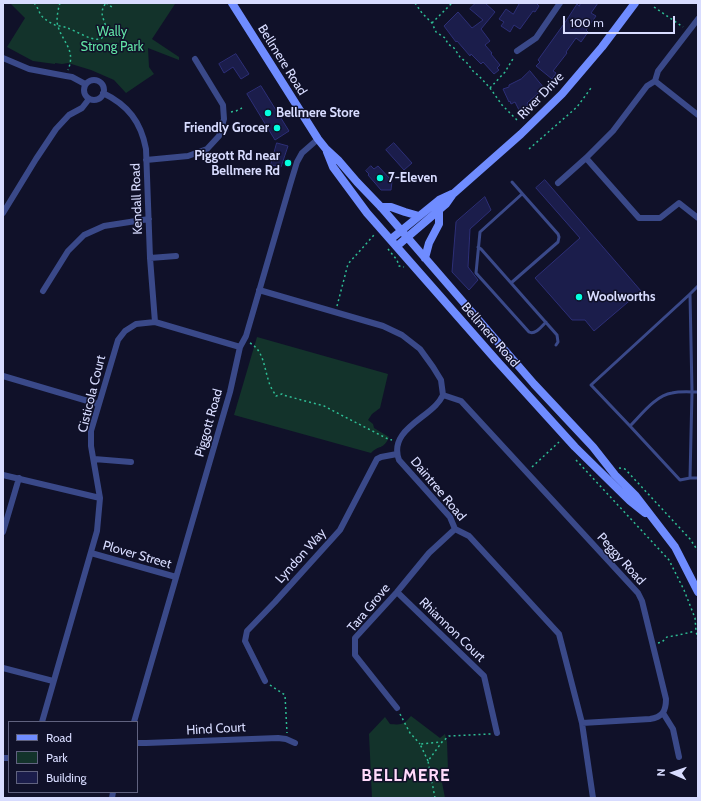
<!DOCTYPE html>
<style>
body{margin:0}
#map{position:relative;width:701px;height:801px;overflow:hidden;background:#101129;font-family:Cabin,sans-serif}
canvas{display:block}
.frame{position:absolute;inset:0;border:4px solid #d8dcff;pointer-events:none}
.legend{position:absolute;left:8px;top:721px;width:130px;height:72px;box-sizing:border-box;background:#101129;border:1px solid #60627f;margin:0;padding:5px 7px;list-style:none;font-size:12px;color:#d8dcff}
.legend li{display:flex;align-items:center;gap:8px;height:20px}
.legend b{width:20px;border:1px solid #60627f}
.north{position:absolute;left:653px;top:753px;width:40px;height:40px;-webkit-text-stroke:3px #101129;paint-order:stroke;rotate:272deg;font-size:11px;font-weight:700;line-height:16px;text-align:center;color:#d8dcff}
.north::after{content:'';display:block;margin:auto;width:14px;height:18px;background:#d8dcff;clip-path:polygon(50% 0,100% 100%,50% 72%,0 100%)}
.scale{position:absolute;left:563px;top:16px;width:112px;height:18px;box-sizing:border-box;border:2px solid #d8dcff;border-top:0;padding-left:5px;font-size:12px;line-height:14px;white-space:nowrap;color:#d8dcff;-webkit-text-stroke:3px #101129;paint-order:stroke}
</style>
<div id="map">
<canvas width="701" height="801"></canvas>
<div class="frame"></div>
<ul class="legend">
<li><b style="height:5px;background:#6f8cff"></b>Road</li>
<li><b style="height:11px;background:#13332b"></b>Park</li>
<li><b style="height:11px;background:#1b1d4b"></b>Building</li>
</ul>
<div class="north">N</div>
<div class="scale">100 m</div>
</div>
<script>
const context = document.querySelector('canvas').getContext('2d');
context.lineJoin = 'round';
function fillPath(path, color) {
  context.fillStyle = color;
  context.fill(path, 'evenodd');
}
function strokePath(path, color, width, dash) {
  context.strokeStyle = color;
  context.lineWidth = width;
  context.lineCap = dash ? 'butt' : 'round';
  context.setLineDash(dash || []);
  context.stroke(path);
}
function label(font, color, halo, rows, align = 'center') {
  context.font = font + ' Cabin,sans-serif';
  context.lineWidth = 3;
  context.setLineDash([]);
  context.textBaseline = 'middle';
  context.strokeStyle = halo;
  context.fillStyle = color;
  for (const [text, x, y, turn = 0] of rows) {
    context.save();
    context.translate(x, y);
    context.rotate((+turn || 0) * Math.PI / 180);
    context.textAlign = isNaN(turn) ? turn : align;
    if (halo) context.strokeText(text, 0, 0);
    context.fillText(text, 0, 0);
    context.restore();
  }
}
const green = new Path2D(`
 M10,3H174L175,4L152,39L179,57V60L148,48L149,67L154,74L126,93L114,80L91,70L68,63L62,64L55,63V64L33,61L7,47L25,18Z
 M257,337L388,374L380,408L372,414L368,420L373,424L374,428L389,437C384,450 378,445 371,453L234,415Z
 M411,716L440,738L445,734L447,742L448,770L440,772L445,798H372L369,734L385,717L390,724C402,725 403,725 411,716Z`);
const building = new Path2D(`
 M476,3H485L495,12L481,29L490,41L485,45L492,53L491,54L500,65L497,68L499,70L494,74L483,62L481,64L471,54L470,56L457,41L456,42L444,26L458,12L472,28L483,20L470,9Z
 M520,3H536L539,6L535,12L533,11L520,29L514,25L510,32L501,26L504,22L499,19L506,9L513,14Z
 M581,3H598L591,13L596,16L586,30L588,32L581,42L576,38L566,52L567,53L553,71L556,73L552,79L536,66L540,62L538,60L566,21L577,4L579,6Z
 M236,54L249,74L241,79L233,67L224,73L219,64Z
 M530,71L544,88L527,103L528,105L519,110L515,102L511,104L510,101L509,102L503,89L509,87V85L521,79Z
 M261,86L289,131L275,140L247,94Z
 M277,143L288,146L281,167L271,165Z
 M394,143L412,163L404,170L386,150Z
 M371,166L374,169L378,166L392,181L391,190H381L368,175L369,174L366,171Z
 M545,180L641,291L594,331L585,320H572L535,278L580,238L536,188Z
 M485,197L491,210L470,229L468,267L478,280L469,290L452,272L456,222Z`);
const path = new Path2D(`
 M34,3C39,8 39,15 44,18C47,21 51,23 55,25C58,26 63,26 67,28C75,30 91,41 99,39C102,39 104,36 105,33C109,22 96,16 106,3
 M60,3C58,9 57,16 57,22C60,41 77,48 68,70
 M106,3L112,7
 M415,3L422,13L432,23L436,32L445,38L448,44L454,48L460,57L467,63L473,71L479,76L490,88L502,105L518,121
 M654,7L683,27
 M432,23L452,3
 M490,88L505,72L514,57
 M231,112L236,111L242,108
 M529,149L577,107L591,88
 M388,249L397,260L399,266L404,267
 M337,306L348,264L374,235
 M250,343C264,351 264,368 269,382C270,387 274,392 276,396L282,394L283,395L324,406L345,417L388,439L392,440
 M576,460L669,560L684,590L695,618L696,631L698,640
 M532,467L559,442
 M619,468L625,469L690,539L698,551
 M658,643L662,642L667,637L679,635L695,631
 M270,685L285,695L287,733
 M400,714L410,733L420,744
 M428,761L420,744L442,742
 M435,798L428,761L442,742L449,736L491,734`);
const lane = new Path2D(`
 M522,194L480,232L476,273L529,332C535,335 541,327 546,322
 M478,247L481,249L557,335L558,342L556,345
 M511,283L558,242L559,237L558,234L512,182
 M698,286L690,294L591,385L630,426C641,415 656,395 672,393C680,391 690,392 698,392
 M690,294L692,392L690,478H698
 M630,426L680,480L690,478`);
const street = new Path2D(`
 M517,51L536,38L560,3
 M3,58L29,69L66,76L72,77L85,84
 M84 90a10 10 0 1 1 20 0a10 10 0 1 1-20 0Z
 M655,81L698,115
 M103,93C128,105 141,122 146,149L150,258L155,322
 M586,158L639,218H660L679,203L698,218
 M146,160L188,156L207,149L219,136L224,119L223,105L195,59
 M558,183L586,158L613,131L647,86L655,81L658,71L698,19
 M3,213L36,159L56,129L69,115L82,108L89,99
 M150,258L176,256
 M259,290L383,326L402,335L420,349L433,367L441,380L443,395C441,399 439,402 436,405C421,421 389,433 399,460L450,517L455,529L469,536L559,634L582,723L593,798
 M43,291L68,251L84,235L104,226L149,219
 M3,376L98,404
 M443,395L461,401L638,593L642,601L666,699C666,712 662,717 650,719L582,723
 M94,459L131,462
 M3,475L100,498
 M3,532L19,478
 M91,553L176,577
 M397,592L484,676L497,733
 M3,668L53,681
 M265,681L245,641L247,631L275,602L340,530L377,459L381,457L397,454
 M397,708L355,655V638L397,592L429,553L455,529
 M663,713L673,729L679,757
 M42,722L97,531L100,498L91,446V431L118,340L125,331L136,324L155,322L240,347
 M134,722L230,392L240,347L246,336L290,185L297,162L302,153L318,139
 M137,743H146L278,738L286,739L295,743
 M3,758H9
 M112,798L113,792`);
const secondary = new Path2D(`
 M232,3L318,139L326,149L339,161L357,182L381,207L534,384L593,447L615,475L635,495L675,547L698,592
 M327,152L333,167L367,213L497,361L575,447L630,501L645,513
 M381,207H391L405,212L419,216
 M391,239L439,200L452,194
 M397,246L446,204L453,194L521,134L562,94L602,47L635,3
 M425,258L429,243L439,224V210`);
const markers = [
 [268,113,4,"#04ffdf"],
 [277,128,4,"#04ffdf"],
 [288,163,4,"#04ffdf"],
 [380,178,4,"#04ffdf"],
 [579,297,4,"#04ffdf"]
];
const parkNames = [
 ["Wally",112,32],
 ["Strong Park",112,47]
];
const streetNames = [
 ["Bellmere Road",282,60,58],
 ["River Drive",541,96,-46],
 ["Kendall Road",137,199,-92],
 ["Bellmere Road",490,335,49],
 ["Cisticola Court",92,394,-76],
 ["Piggott Road",209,423,-74],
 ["Daintree Road",438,489,50],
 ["Plover Street",137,555,16],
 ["Lyndon Way",301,556,-48],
 ["Peggy Road",621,559,48],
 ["Tara Grove",369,608,-50],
 ["Rhiannon Court",452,630,44],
 ["Hind Court",216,729,-3]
];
const poiNames = [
 ["Bellmere Store",276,113],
 ["Friendly Grocer",269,128,"right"],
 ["Piggott Rd near",280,156,"right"],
 ["Bellmere Rd",280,171,"right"],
 ["7-Eleven",388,178],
 ["Woolworths",587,297]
];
const districtNames = [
 ["BELLMERE",406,776]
];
fillPath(green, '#13332b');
fillPath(building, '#1b1d4b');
strokePath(building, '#2d2f77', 1);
strokePath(path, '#2ebd94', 1.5, [2, 3]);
strokePath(lane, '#3a4989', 3);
strokePath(street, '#3a4989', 6);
strokePath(secondary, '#6f8cff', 8);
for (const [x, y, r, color] of markers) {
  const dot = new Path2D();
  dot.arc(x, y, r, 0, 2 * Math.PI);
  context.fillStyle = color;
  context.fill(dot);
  strokePath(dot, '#101129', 1.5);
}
label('13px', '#61e2a4', '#101129', parkNames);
label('13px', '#d8dcff', '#101129', streetNames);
label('bold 13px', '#d8dcff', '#101129', poiNames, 'left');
context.letterSpacing = '1px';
label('bold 17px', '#ffdafa', '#101129', districtNames);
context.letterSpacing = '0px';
</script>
